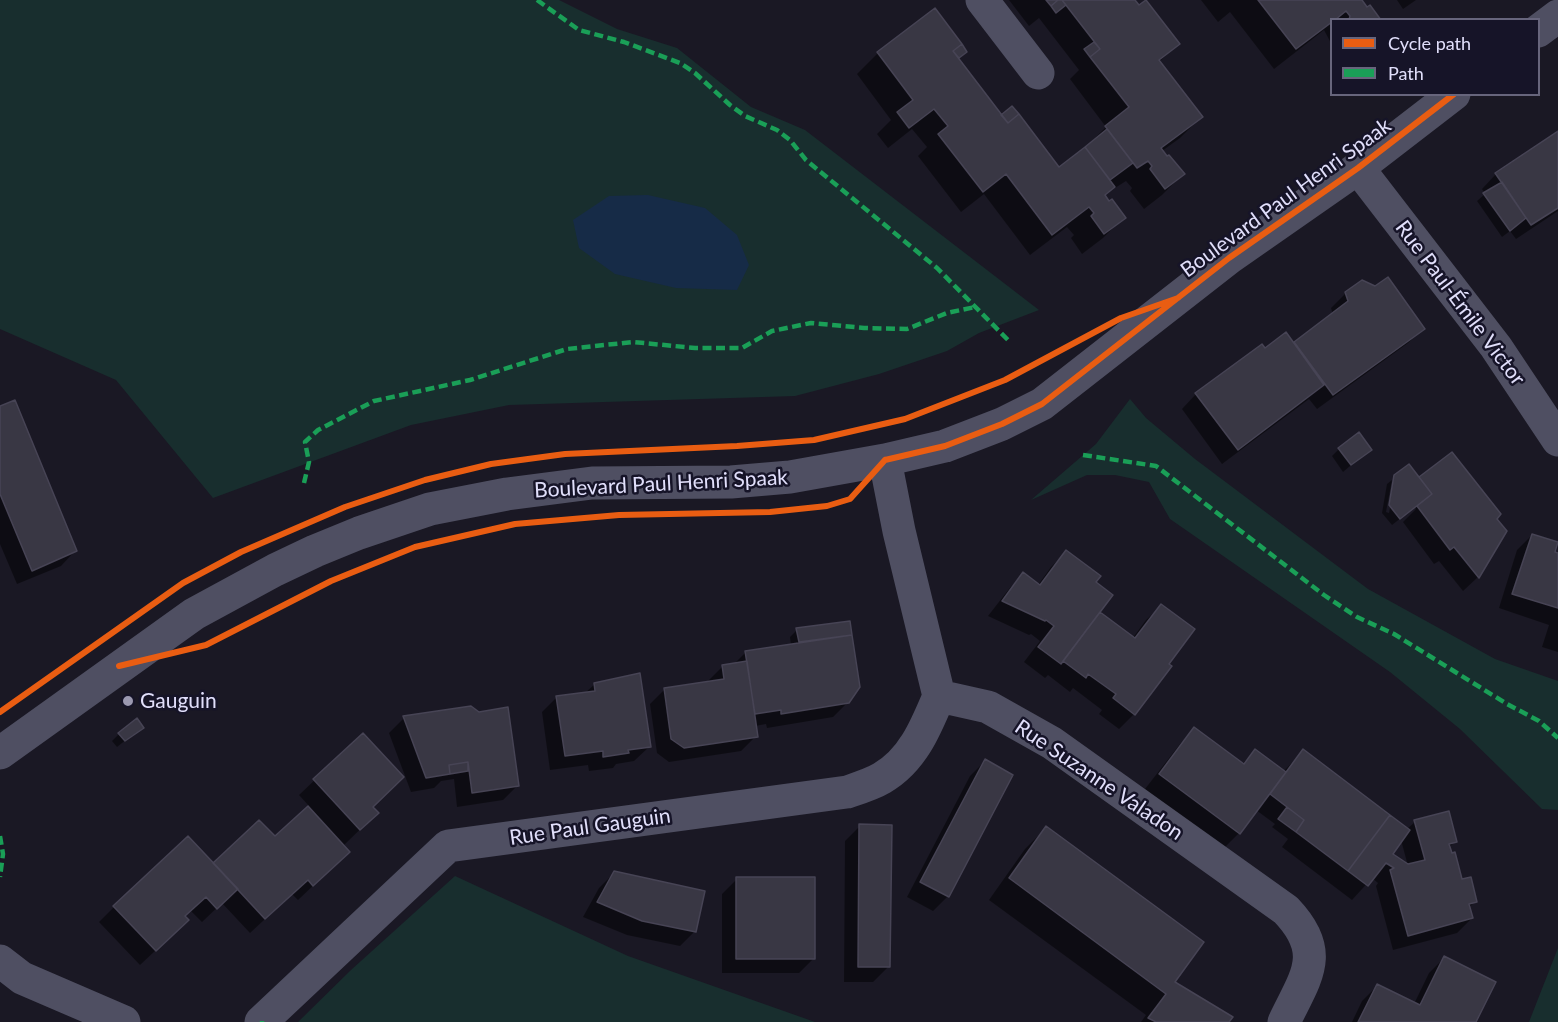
<!DOCTYPE html>
<meta charset="utf-8">
<style>
body{margin:0}
#map{position:relative;width:1558px;height:1022px;overflow:hidden;background:#1a1824;font-family:Lato,sans-serif}
canvas{display:block}
.legend{position:absolute;left:1330px;top:18px;width:210px;height:78px;box-sizing:border-box;background:#161428;border:2px solid #67657c;margin:0;padding:8px 10px;list-style:none;font-size:18px;color:#e1dffb}
.legend li{display:flex;align-items:center;gap:12px;height:30px}
.legend b{width:30px;border:2px solid #67657c}
</style>
<div id="map">
<canvas width="1558" height="1022"></canvas>
<ul class="legend">
<li><b style="height:8px;background:#e95d12"></b>Cycle path</li>
<li><b style="height:8px;background:#1a9f57"></b>Path</li>
</ul>
</div>
<script>
const context = document.querySelector('canvas').getContext('2d');
context.lineJoin = 'round';
function fillPath(path, color) {
  context.fillStyle = color;
  context.fill(path, 'evenodd');
}
function strokePath(path, color, width, dash) {
  context.strokeStyle = color;
  context.lineWidth = width;
  context.lineCap = dash ? 'butt' : 'round';
  context.setLineDash(dash || []);
  context.stroke(path);
}
function label(font, color, halo, rows, align = 'center') {
  context.font = font + ' Lato,sans-serif';
  context.lineWidth = 5;
  context.setLineDash([]);
  context.textBaseline = 'middle';
  context.strokeStyle = halo;
  context.fillStyle = color;
  for (const [text, x, y, turn = 0] of rows) {
    context.save();
    context.translate(x, y);
    context.rotate((+turn || 0) * Math.PI / 180);
    context.textAlign = isNaN(turn) ? turn : align;
    if (halo) context.strokeText(text, 0, 0);
    context.fillText(text, 0, 0);
    context.restore();
  }
}
const green = new Path2D(`
 M0,0H559L617,29L677,48L751,107L805,130L1039,310L979,333L947,351L879,374L795,396L509,405L411,425L213,498L116,380L0,329Z
 M1130,399L1146,418L1195,459L1368,589L1495,659L1558,681V810L1542,809L1460,729L1390,672L1170,519L1149,482L1115,475H1087L1031,500L1096,444Z
 M455,876L628,956L815,1022H298L351,970Z
 M1558,948V1022H1529Z`);
const water = new Path2D(`
 M648,195L705,208L737,235L749,265L737,290L676,288L615,274L579,248L573,220L609,196Z`);
const shadow = new Path2D(`
 M1009,0H1133L1178,44L1159,62L1201,117L1180,138L1162,151L1183,174L1162,195L1144,209L1130,191L1132,188L1126,181L1115,188L1114,186L1104,196L1124,217L1103,238L1082,254L1071,238L1074,235L1067,227L1030,255L984,194L961,212L918,156L927,147L912,129L888,148L877,134L891,120L857,74L878,53L934,11L965,51L957,59L1001,117L1059,169L1085,148L1106,127L1070,79L1079,70L1039,18L1029,26Z
 M1201,0H1361L1379,20H1332V45L1324,30L1274,69L1230,12L1218,22Z
 M1397,0H1416L1403,9Z
 M1558,133V211L1516,239L1510,231L1502,237L1477,201L1485,194L1482,189L1496,174Z
 M1346,293L1423,329L1408,343L1317,409L1309,399L1222,464L1182,409L1196,394L1265,350L1293,345L1333,315L1331,308Z
 M0,408L75,551L61,566L17,584L0,544Z
 M1339,449H1370L1343,472L1332,456Z
 M1451,454L1505,532L1478,577L1463,591L1439,561L1434,564L1403,522L1416,509L1415,507L1392,525L1382,513L1387,484L1392,480L1386,512L1389,513L1396,476L1419,479Z
 M1532,535L1553,553L1558,554V652L1542,647L1549,625L1499,608L1517,550Z
 M1066,552L1094,583L1098,613L1132,639L1146,620L1161,606L1167,664L1170,666L1134,714L1119,729L1099,714L1102,710L1073,688L1070,692L1048,675L1045,678L1024,662L1040,641L1031,634L1029,635L988,616L1009,589L1023,574L1038,585L1051,567Z
 M849,623L859,687L848,702L833,717L767,728L766,724L755,726L756,736L741,751L669,762L657,753L650,704L665,689L708,683V681L723,666L734,664L746,652L791,646L790,637L797,630Z
 M595,684L649,747L634,761L616,764L613,768L589,771L588,765L550,770L542,712L557,697L585,693Z
 M404,718L518,785L503,800L457,807L454,779L441,781L434,788L411,792L389,733Z
 M142,727L117,747L112,741L119,734Z
 M1194,729L1242,764L1255,751L1283,772L1303,751L1407,829L1415,822L1455,841L1449,848L1461,881L1475,901L1469,908L1472,918L1457,933L1393,950L1376,886L1378,883L1372,878L1352,900L1282,847L1288,839L1272,827L1275,824L1256,810L1239,833L1224,848L1145,789L1180,744ZM1401,840L1408,866L1391,854Z
 M362,735L372,807L377,813L343,846L334,866L298,900L292,894L250,933L222,903L202,922L190,910L184,917L172,935L140,965L99,922L114,907L275,838L309,806L299,795Z
 M985,761L948,896L933,911L907,897L970,776Z
 M860,826L888,967L873,982H844L845,841Z
 M1046,828L1173,982L1228,1022H1141L1146,1015L989,900L1025,849Z
 M614,873L695,931L680,946L627,935L583,917L599,888Z
 M737,879L814,958L799,973H722V894Z
 M1444,958L1474,1022H1352L1362,1001L1377,986L1414,1004L1429,973Z`);
const building = new Path2D(`
 M1046,0H1058L1051,6Z
 M1058,0H1062L1066,5L1056,13L1051,6Z
 M1062,0H1135L1139,5L1146,0L1180,44L1159,60L1203,117L1161,148L1167,156L1169,155L1185,174L1165,189L1150,169L1152,166L1148,161L1137,168L1105,126L1129,107L1090,57L1100,49Z
 M1258,0H1362L1367,7L1370,5L1381,20H1349L1350,16L1346,11L1335,20H1332V22L1296,49Z
 M935,8L962,44L953,51L1008,123L1019,114L1059,167L1085,147L1115,187L1105,195L1109,201L1112,199L1126,218L1104,234L1091,216L1094,213L1089,207L1052,235L1006,174L983,192L938,134L948,126L934,109L909,128L897,112L913,100L877,52Z
 M1094,42L1100,49L1090,57L1084,49Z
 M962,44L967,52L959,58L953,51Z
 M1012,106L1019,114L1008,123L1001,115Z
 M1107,129L1133,163L1110,180L1085,147Z
 M1558,131V208L1531,225L1495,173Z
 M1502,182L1526,218L1510,231L1483,193Z
 M1388,277L1425,329L1333,395L1294,342L1348,301L1345,292L1362,280L1375,286Z
 M1286,332L1324,385L1238,450L1195,393L1262,344L1265,348Z
 M15,400L77,551L32,571L0,494V406Z
 M1359,432L1372,450L1351,465L1338,448Z
 M1452,452L1501,514L1497,519L1507,531L1479,578L1454,547L1450,550L1417,506L1432,494L1419,477Z
 M1409,464L1432,494L1400,519L1389,505L1394,475Z
 M1532,534L1558,542L1555,552L1558,553V608L1512,594Z
 M1066,550L1101,576L1096,582L1113,595L1061,664L1038,647L1054,626L1046,620L1045,621L1002,601L1023,572L1040,585Z
 M1161,604L1195,629L1169,664L1172,666L1135,715L1113,698L1116,694L1088,674L1086,678L1063,661L1100,612L1135,638Z
 M850,621L852,635L799,642L796,628Z
 M852,635L860,687L849,703L781,714V710L755,714L745,651Z
 M747,661L758,737L684,748L671,739L664,688L724,679L722,665Z
 M640,673L651,747L628,750L629,753L603,757V751L565,756L556,696L595,691L594,683Z
 M471,706L479,712L508,707L519,786L472,793L468,762L449,765L450,774L426,778L403,716Z
 M137,718L144,728L125,741L118,733Z
 M1194,727L1244,764L1255,749L1286,772L1240,834L1159,774Z
 M363,733L404,777L373,807L379,813L360,830L313,779Z
 M1303,749L1390,815L1348,871L1296,832L1304,820L1270,794Z
 M985,759L1013,775L949,897L920,882Z
 M468,762V771L450,774L449,765Z
 M308,806L350,852L313,886L308,880L265,919L213,863L259,820L275,836Z
 M1287,807L1304,820L1296,832L1278,819Z
 M1449,811L1457,842L1449,844L1452,853L1455,852L1462,879L1471,877L1477,902L1469,904L1473,918L1408,936L1390,870L1394,868L1386,863L1368,886L1348,871L1390,815L1410,830L1393,854L1408,864L1425,860L1414,820Z
 M859,824L892,825L890,967H858Z
 M1046,826L1204,942L1175,982L1233,1017L1229,1022H1156L1148,1018L1166,994L1009,878Z
 M188,836L238,889L217,909L206,897L185,916L189,920L156,951L113,906Z
 M614,871L705,891L696,932L642,921L597,902Z
 M736,877H815V959H736Z
 M1444,956L1496,982L1476,1022H1358L1377,984L1420,1005Z`);
const minor = new Path2D(`
 M982,0L1038,73
 M1538,31L1558,16
 M1358,168L1496,347L1558,440
 M885,460L899,531L939,696L988,707L1052,743L1286,910C1327,953 1306,976 1284,1022
 M0,753L194,614L275,570L315,551L359,533L430,509L507,494L592,483L731,482L790,477L885,460L945,446L1002,424L1042,404L1229,258L1358,168L1454,94
 M0,961L22,978L124,1022
 M261,1022L448,846L847,792C859,788 872,784 882,778C913,760 926,727 939,696`);
const quiet = new Path2D(`
 M537,0L579,30L624,42L680,63L695,73L730,105L745,116L777,130L790,140L806,160L937,268L1008,340
 M1083,455L1156,466L1324,595L1357,617L1394,634L1507,704L1539,721L1558,738
 M304,483L309,462L305,442L318,430L374,401L470,380L567,349L633,342L695,348H742L772,331L811,323L864,328L907,329L947,313L975,307
 M0,836L3,854L0,877
 M262,1021V1022`);
const cycleway = new Path2D(`
 M885,460L945,446L1002,424L1042,404L1229,258L1358,168L1454,94
 M119,666L206,645L331,581L415,547L515,524L619,515L770,512L827,506L850,499L885,460
 M0,712L183,583L241,552L345,507L425,480L491,464L565,454L737,446L814,440L905,419L1005,380L1121,318L1178,298`);
const markers = [
 [128,701,6,"#9b99b0"]
];
const streetNames = [
 ["Boulevard Paul Henri Spaak",1286,198,-36],
 ["Rue Paul-Émile Victor",1460,303,53],
 ["Boulevard Paul Henri Spaak",661,484,-3],
 ["Rue Suzanne Valadon",1099,780,34],
 ["Rue Paul Gauguin",590,827,-8]
];
const poiNames = [
 ["Gauguin",140,701]
];
fillPath(green, '#182e2e');
fillPath(water, '#162b47');
fillPath(shadow, '#0007');
fillPath(building, '#393744');
strokePath(building, '#474455', 1.5);
strokePath(minor, '#4f4f62', 33);
strokePath(quiet, '#1a9f57', 4.5, [9, 4.5]);
strokePath(cycleway, '#e95d12', 6);
for (const [x, y, r, color] of markers) {
  const dot = new Path2D();
  dot.arc(x, y, r, 0, 2 * Math.PI);
  context.fillStyle = color;
  context.fill(dot);
  strokePath(dot, '#161428', 2);
}
label('21px', '#e1dffb', '#161428', streetNames);
label('21px', '#e1dffb', '#161428', poiNames, 'left');
</script>
